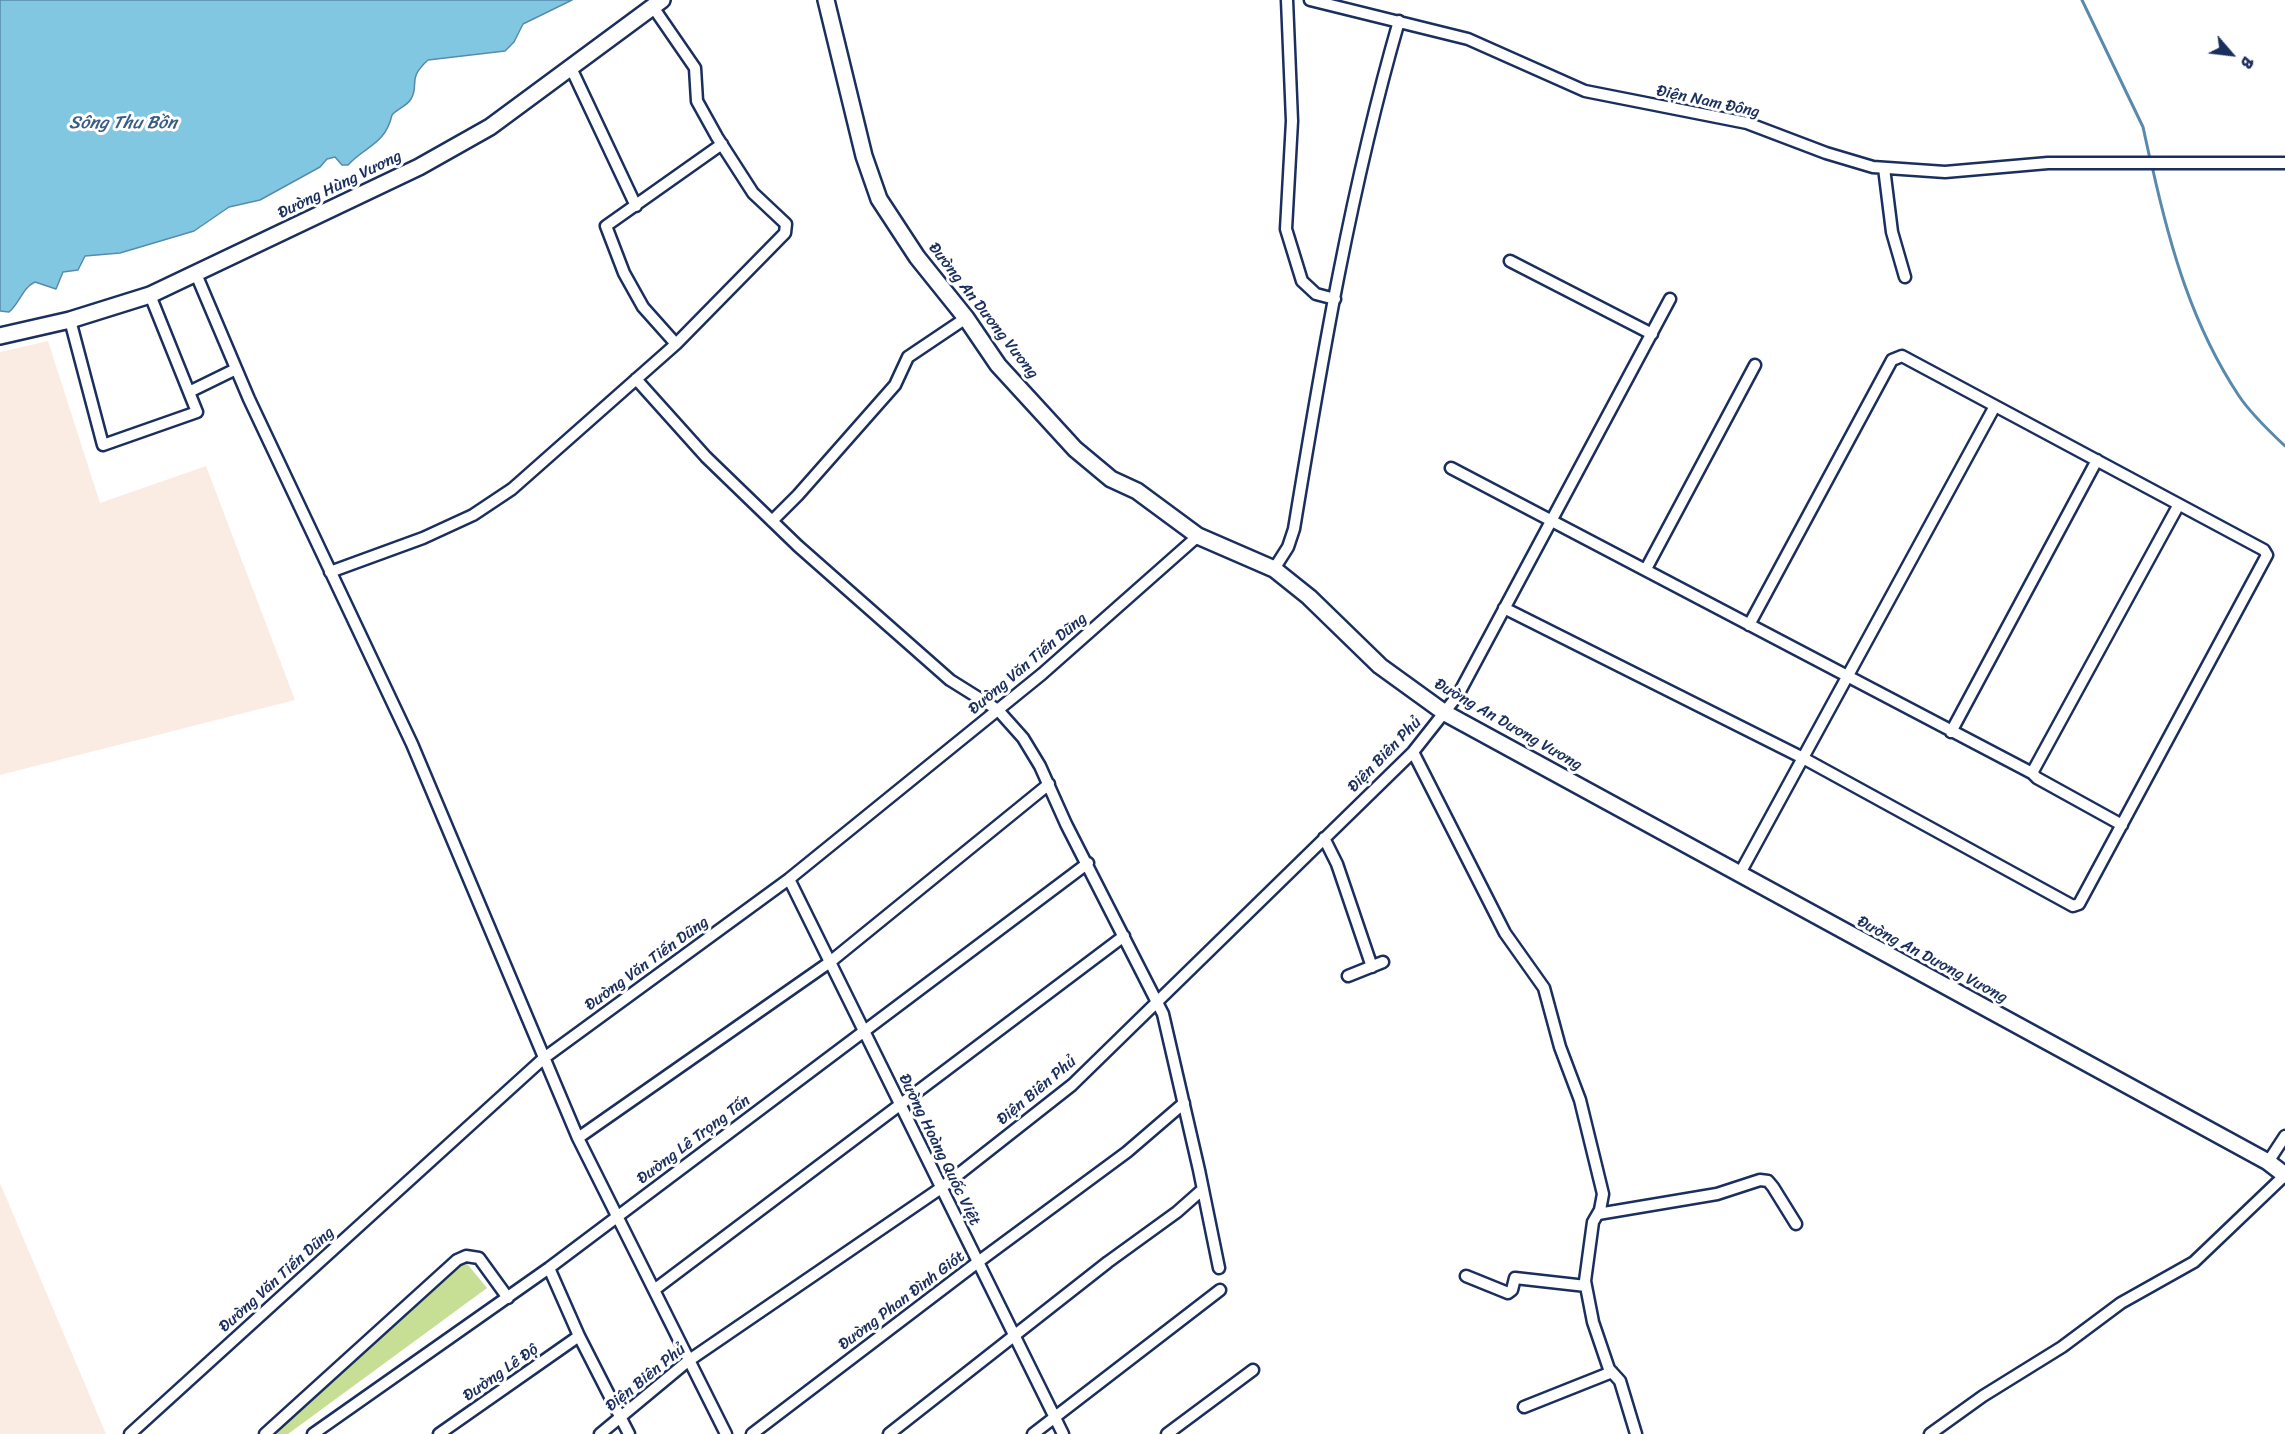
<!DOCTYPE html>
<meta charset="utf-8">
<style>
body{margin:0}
#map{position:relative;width:2285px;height:1434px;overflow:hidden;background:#fff;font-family:Sriracha,sans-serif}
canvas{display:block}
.north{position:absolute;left:2201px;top:24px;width:60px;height:60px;-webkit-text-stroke:4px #fff;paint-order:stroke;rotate:118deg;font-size:16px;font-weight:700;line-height:24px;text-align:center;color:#1b2f5e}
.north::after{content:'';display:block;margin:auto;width:21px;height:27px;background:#1b2f5e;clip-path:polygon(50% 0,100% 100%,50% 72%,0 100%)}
</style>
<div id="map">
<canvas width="2285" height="1434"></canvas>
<div class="north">B</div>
</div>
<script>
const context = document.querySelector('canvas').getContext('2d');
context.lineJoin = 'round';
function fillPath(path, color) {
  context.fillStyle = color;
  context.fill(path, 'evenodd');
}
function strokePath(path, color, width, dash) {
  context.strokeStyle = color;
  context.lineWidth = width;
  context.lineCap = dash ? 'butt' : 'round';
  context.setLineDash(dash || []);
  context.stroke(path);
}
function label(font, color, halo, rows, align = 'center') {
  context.font = font + ' Sriracha,sans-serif';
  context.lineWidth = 6;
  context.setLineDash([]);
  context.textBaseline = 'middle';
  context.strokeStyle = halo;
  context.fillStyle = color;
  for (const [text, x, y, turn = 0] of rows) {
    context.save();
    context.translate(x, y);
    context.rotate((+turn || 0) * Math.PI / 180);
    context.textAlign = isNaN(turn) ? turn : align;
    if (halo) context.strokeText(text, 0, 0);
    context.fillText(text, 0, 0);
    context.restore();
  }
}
const built = new Path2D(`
 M48,341L100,503L206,466L295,700L0,775V352Z
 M0,1183L106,1434H0Z`);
const green = new Path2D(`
 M464,1260L487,1288L288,1434H270Z`);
const water = new Path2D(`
 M0,0H572L523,24L514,42L505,51L428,60C406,80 420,84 411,99C407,106 397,109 392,115C385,145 365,146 348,165H342L335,157L327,159L320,167L260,200L229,207L194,231L120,253L85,256L78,270L63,272L56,289L35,282C22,288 20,303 9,312L0,311Z`);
const stream = new Path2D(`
 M2082,0L2143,127L2150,159
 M2152,166C2170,247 2192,325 2239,396C2251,414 2269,431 2285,446`);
const street = new Path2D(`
 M1287,0L1292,121L1286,229L1302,281L1316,294L1335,299
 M1310,0L1468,39L1585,91L1747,123L1826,153L1873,167L1945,172L2048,163H2285
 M571,68L636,206
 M1884,168L1892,232L1905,277
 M1510,261L1652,334
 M196,274L249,399L412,744L578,1138L726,1434
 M70,320L103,445L197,412L150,295
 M676,344L643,307L624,273L606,226L722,144
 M636,379L706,457L798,546L950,680L998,710L1023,738L1040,766L1066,824L1163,1014L1199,1170L1219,1268
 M189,392L236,369
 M1451,468L2032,773L2037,778L2122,825
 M772,521L798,495L895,385L908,357L966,318
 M1274,569L1288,547L1294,529C1322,358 1351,187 1399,21
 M1646,569L1755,365
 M330,572L423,538L473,515L512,489L676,344L785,233L786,224L753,193L717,137L697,101L695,68L653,7
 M1504,608L1803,758L2073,906L2079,904L2267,555L2264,550L1902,356L1892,360L1749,625
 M1951,732L2097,460
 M1413,752L1505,933L1544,988L1560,1047L1580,1100L1603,1194L1600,1210L1593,1222L1585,1281L1593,1322L1609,1369L1620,1381L1636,1434
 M2032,773L2178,506
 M1324,838L1337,864L1372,967
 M1739,875L1995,406
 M789,879L1063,1434
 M1348,976L1383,962
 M578,1138L830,962L1049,784
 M2268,1162L2285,1136
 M1598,1214L1717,1194L1760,1180L1768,1181L1773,1187L1796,1224
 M549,1268L579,1336L629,1434
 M1466,1276L1508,1293L1512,1290L1515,1278L1586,1286
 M654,1290L1124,936
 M1524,1407L1612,1372
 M130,1434L544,1058L789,879L1042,674L1198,536
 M265,1434L457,1260L466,1256L479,1258L508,1298
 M313,1434L549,1268L1088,863
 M439,1434L579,1336
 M600,1434L688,1361L941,1188L1072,1085L1413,752L1458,695L1670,299
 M752,1434L978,1262L1127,1152L1184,1103
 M889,1434L1108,1262L1177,1212L1203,1189
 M1033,1434L1220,1290
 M1167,1434L1253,1370
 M1930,1434L1983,1396L2062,1347L2121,1303L2194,1262L2285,1175`);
const secondary = new Path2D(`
 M826,0L864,156L879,199L917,257L966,318L998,365L1075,449L1111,479L1137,491L1198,536L1274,569L1309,597L1380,666L1445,713L2268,1162L2285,1175
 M0,336L70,320L150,295L419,167L490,127L662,0`);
const streetNames = [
 ["Điện Nam Đông",1708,102,12],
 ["Đường Hùng Vương",340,185,-26],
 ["Đường An Dương Vương",983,311,52],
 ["Đường Văn Tiến Dũng",1028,664,-40],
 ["Đường An Dương Vương",1508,725,30],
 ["Điện Biên Phủ",1385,755,-46],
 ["Đường An Dương Vương",1932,960,28],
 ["Đường Văn Tiến Dũng",647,964,-36],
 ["Điện Biên Phủ",1037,1091,-40],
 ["Đường Lê Trọng Tấn",694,1140,-37],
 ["Đường Hoàng Quốc Việt",939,1150,64],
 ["Đường Văn Tiến Dũng",277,1280,-42],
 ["Đường Phan Đình Giót",902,1301,-37],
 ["Đường Lê Độ",501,1373,-35],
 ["Điện Biên Phủ",646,1378,-39]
];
const waterNames = [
 ["Sông Thu Bồn",123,123]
];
fillPath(built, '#fbece3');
fillPath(green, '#c7df95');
fillPath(water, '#81c7e2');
strokePath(water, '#588aad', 1.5);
strokePath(stream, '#588aad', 3);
strokePath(street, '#1b2f5e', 15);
strokePath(secondary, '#1b2f5e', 20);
strokePath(street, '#fff', 10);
strokePath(secondary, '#fff', 15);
label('16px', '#1b2f5e', '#fff', streetNames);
label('italic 18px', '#3a5d86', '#fff', waterNames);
</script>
